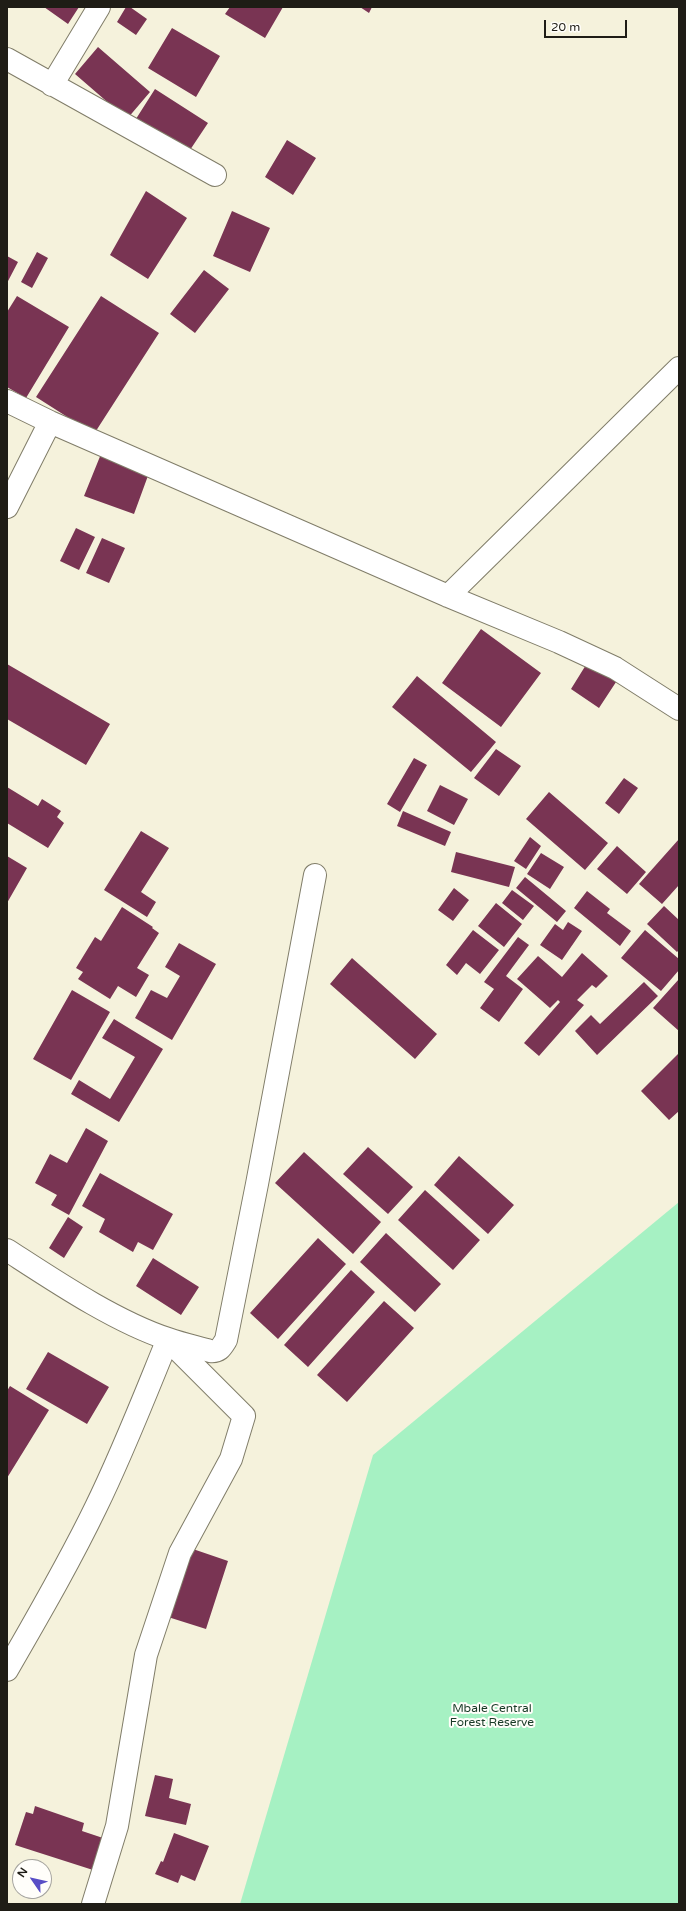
<!DOCTYPE html>
<style>
body{margin:0}
#map{position:relative;width:686px;height:1911px;overflow:hidden;background:#f5f2dc;font-family:"Varela Round",sans-serif}
canvas{display:block}
.frame{position:absolute;inset:0;border:8px solid #1f1d16;pointer-events:none}
.north{position:absolute;left:12px;top:1859px;width:40px;height:40px;box-sizing:border-box;background:#fffefa;border:1px solid #a5a49f;border-radius:50%;rotate:304deg;font-size:11px;font-weight:700;line-height:16px;text-align:center;color:#1f1d16}
.north::after{content:'';display:block;margin:auto;width:14px;height:18px;background:#584ec6;clip-path:polygon(50% 0,100% 100%,50% 72%,0 100%)}
.scale{position:absolute;left:544px;top:20px;width:83px;height:18px;box-sizing:border-box;border:2px solid #1f1d16;border-top:0;padding-left:5px;font-size:12px;line-height:14px;white-space:nowrap;color:#1f1d16;-webkit-text-stroke:3px #fffefa;paint-order:stroke}
</style>
<div id="map">
<canvas width="686" height="1911"></canvas>
<div class="frame"></div>
<div class="north">N</div>
<div class="scale">20 m</div>
</div>
<script>
const context = document.querySelector('canvas').getContext('2d');
context.lineJoin = 'round';
function fillPath(path, color) {
  context.fillStyle = color;
  context.fill(path, 'evenodd');
}
function strokePath(path, color, width, dash) {
  context.strokeStyle = color;
  context.lineWidth = width;
  context.lineCap = dash ? 'butt' : 'round';
  context.setLineDash(dash || []);
  context.stroke(path);
}
function label(font, color, halo, rows, align = 'center') {
  context.font = font + ' "Varela Round",sans-serif';
  context.lineWidth = 4;
  context.setLineDash([]);
  context.textBaseline = 'middle';
  context.strokeStyle = halo;
  context.fillStyle = color;
  for (const [text, x, y, turn = 0] of rows) {
    context.save();
    context.translate(x, y);
    context.rotate((+turn || 0) * Math.PI / 180);
    context.textAlign = isNaN(turn) ? turn : align;
    if (halo) context.strokeText(text, 0, 0);
    context.fillText(text, 0, 0);
    context.restore();
  }
}
const green = new Path2D(`
 M679,1202V1904H240L373,1455Z`);
const building = new Path2D(`
 M44,7H79L68,24Z
 M126,7H130L147,19L136,35L117,22Z
 M230,7H283L265,38L225,14Z
 M360,7H372L369,13Z
 M172,28L220,56L196,97L148,68Z
 M98,47L150,92L127,119L75,74Z
 M155,89L208,123L186,156L134,122Z
 M287,140L316,158L293,195L265,177Z
 M146,191L187,218L148,279L110,255Z
 M232,211L270,228L250,272L213,256Z
 M37,252L48,258L32,288L21,282Z
 M7,256L18,262L7,283Z
 M204,270L229,289L195,333L170,314Z
 M17,296L69,327L26,398L7,387V312Z
 M101,296L159,333L94,434L36,397Z
 M101,454L149,473L134,514L84,496Z
 M76,528L95,537L79,570L60,561Z
 M102,538L125,548L109,583L86,573Z
 M481,629L541,673L501,727L442,683Z
 M589,660L618,679L599,708L571,689Z
 M7,664L110,724L86,765L7,719Z
 M417,676L496,742L471,772L392,707Z
 M496,749L521,766L499,796L474,778Z
 M414,758L427,765L400,812L387,804Z
 M624,778L638,788L619,814L605,803Z
 M440,785L468,799L454,825L427,811Z
 M7,787L38,806L42,799L61,811L57,817L64,823L48,848L7,823Z
 M549,792L608,843L585,870L526,819Z
 M403,811L451,832L445,846L397,826Z
 M141,831L169,848L141,892L156,902L147,917L104,890Z
 M530,837L541,846L526,869L514,861Z
 M679,839V885L662,904L639,884Z
 M617,846L646,872L627,894L597,869Z
 M456,852L515,867L509,887L451,872Z
 M541,853L564,867L550,889L527,874Z
 M7,856L27,868L7,903Z
 M525,877L566,911L557,922L516,888Z
 M454,888L469,900L453,921L438,910Z
 M512,890L534,906L523,920L502,903Z
 M587,891L610,909L607,913L631,931L620,946L574,908Z
 M496,903L522,924L504,947L478,926Z
 M664,906L679,920V950L677,952L647,924Z
 M122,907L153,927L152,928L159,933L137,968L149,975L136,997L118,986L110,999L78,979L83,972L76,968L95,937L101,941Z
 M568,922L582,931L562,960L540,945L555,924L563,930Z
 M473,930L499,950L480,974L466,963L457,975L446,965Z
 M645,930L679,959V970L661,991L621,958Z
 M518,937L529,945L506,976L523,989L499,1022L480,1008L494,989L484,982Z
 M179,943L216,964L172,1040L135,1018L151,990L167,998L180,976L165,967Z
 M582,953L608,976L596,988L592,985L577,1000L584,1005L539,1056L524,1043L560,1002L558,1000L550,1008L517,979L538,956L562,977Z
 M352,958L437,1034L415,1059L330,984Z
 M679,979V1031L653,1008Z
 M644,982L658,996L597,1055L575,1031L591,1015L600,1024Z
 M72,990L110,1012L71,1080L33,1059Z
 M114,1019L163,1049L119,1122L71,1094L79,1080L110,1099L135,1057L102,1038Z
 M679,1053V1111L669,1120L641,1091Z
 M86,1128L108,1141L69,1215L51,1205L57,1195L35,1183L50,1154L67,1163Z
 M368,1147L413,1187L388,1214L343,1174Z
 M304,1152L381,1222L353,1254L275,1183Z
 M459,1156L514,1205L488,1234L434,1185Z
 M100,1173L173,1214L153,1250L138,1242L133,1252L99,1232L105,1219L82,1206Z
 M425,1190L480,1240L453,1270L398,1220Z
 M68,1217L83,1227L64,1258L49,1248Z
 M386,1233L441,1284L415,1312L360,1262Z
 M318,1238L346,1264L278,1339L250,1313Z
 M153,1258L199,1287L181,1315L136,1286Z
 M351,1270L375,1292L308,1367L284,1345Z
 M384,1301L414,1328L347,1402L317,1375Z
 M48,1352L109,1387L87,1424L26,1389Z
 M10,1386L49,1410L7,1478V1391Z
 M190,1548L228,1561L206,1629L168,1617Z
 M155,1775L173,1779L169,1798L191,1804L186,1825L145,1816Z
 M35,1806L84,1823L82,1831L103,1838L93,1870L15,1845L26,1812L33,1814Z
 M174,1833L209,1846L195,1881L181,1875L178,1883L155,1874L161,1861L163,1862Z`);
const minor = new Path2D(`
 M7,59L215,175
 M52,85L99,7
 M7,401L50,422L448,596L559,642L615,668L679,709
 M7,507L50,422
 M448,596L679,368
 M7,1250C55,1281 114,1321 168,1339C182,1344 196,1347 210,1351C219,1352 221,1348 226,1340L257,1184L315,875
 M7,1670C38,1616 69,1563 96,1507C123,1452 145,1395 168,1339
 M93,1904L117,1826L146,1655L180,1553L231,1459L244,1416L168,1340`);
const parkNames = [
 ["Mbale Central",492,1709],
 ["Forest Reserve",492,1723]
];
fillPath(green, '#a6f1c3');
fillPath(building, '#793453');
strokePath(minor, '#807d69', 24);
strokePath(minor, '#fff', 22);
label('12px', '#183a26', '#fffefa', parkNames);
</script>
